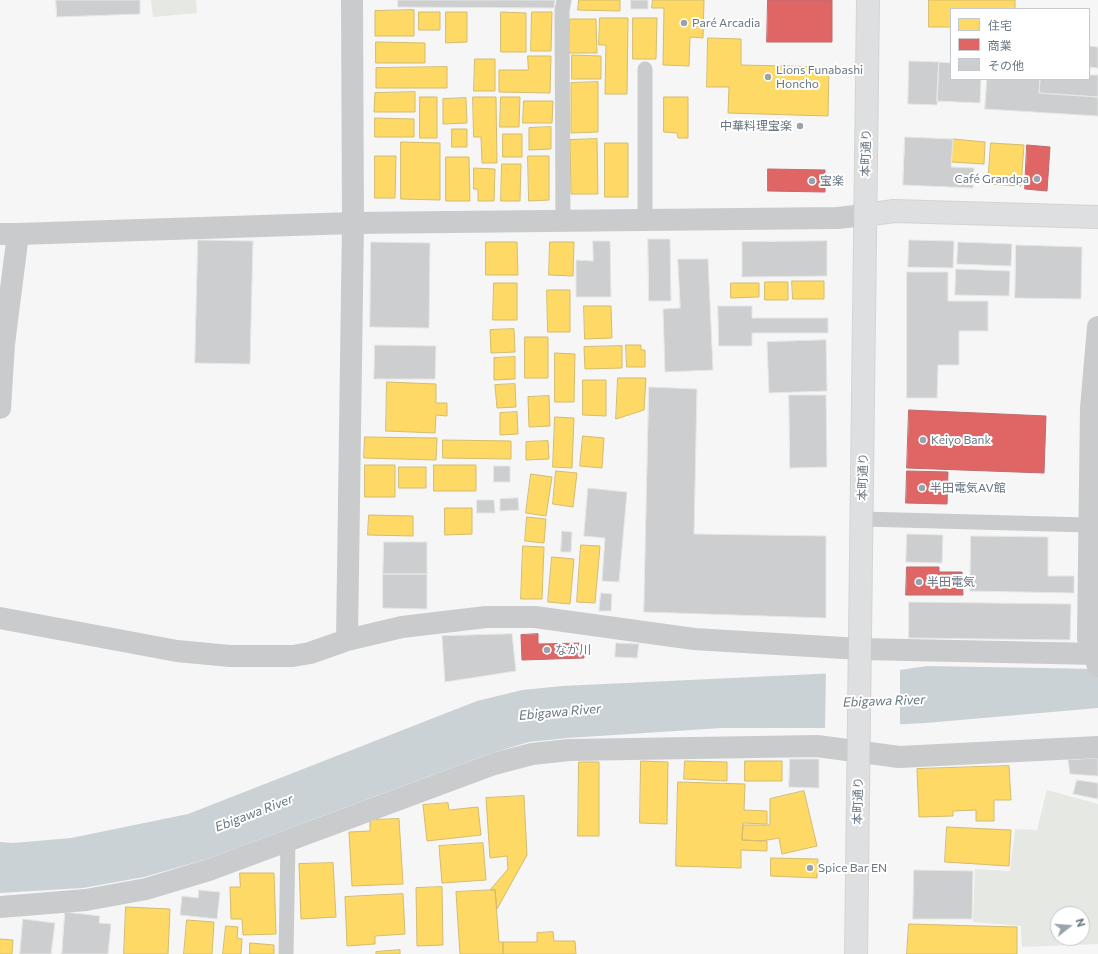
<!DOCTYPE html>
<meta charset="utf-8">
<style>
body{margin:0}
#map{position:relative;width:1098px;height:954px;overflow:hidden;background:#f6f6f6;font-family:Commissioner,"Noto Sans JP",sans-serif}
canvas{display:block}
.legend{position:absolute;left:950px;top:8px;width:140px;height:72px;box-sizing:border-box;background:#fff;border:1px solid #c3c9cd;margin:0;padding:5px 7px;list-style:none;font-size:12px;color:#697783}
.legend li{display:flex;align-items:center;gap:8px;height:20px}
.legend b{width:20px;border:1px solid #c3c9cd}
.north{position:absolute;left:1050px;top:906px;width:40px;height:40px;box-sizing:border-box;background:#fff;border:1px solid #c3c9cd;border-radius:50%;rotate:73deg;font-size:11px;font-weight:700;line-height:16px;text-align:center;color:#697783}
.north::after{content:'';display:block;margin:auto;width:14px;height:18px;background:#9aa3ab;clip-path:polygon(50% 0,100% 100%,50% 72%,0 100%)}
</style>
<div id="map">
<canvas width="1098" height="954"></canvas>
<ul class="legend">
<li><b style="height:11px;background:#ffd966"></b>住宅</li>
<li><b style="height:11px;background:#e06666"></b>商業</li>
<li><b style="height:11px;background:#cdcecf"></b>その他</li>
</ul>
<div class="north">N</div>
</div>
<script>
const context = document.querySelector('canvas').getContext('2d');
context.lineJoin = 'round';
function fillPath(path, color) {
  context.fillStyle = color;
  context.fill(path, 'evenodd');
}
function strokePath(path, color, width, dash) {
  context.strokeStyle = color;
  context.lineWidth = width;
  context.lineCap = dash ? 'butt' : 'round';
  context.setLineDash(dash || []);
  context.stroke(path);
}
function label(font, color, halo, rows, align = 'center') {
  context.font = font + ' Commissioner,"Noto Sans JP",sans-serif';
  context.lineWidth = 4;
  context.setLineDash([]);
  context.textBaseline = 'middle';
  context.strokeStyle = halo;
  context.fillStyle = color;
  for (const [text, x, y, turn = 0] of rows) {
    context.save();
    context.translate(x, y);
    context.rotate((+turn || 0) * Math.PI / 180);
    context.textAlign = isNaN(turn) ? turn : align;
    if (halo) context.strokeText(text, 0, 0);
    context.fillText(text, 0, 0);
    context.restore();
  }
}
const green = new Path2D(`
 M151,0H196L197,13L153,17Z
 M1047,790L1098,804V944L1022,947L1021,926L973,922L975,869L1010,871L1015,829L1037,830ZM1058,914H1082V938H1058Z`);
const water = new Path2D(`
 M927,666L1098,669V708L926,723L827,728H722L568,738L529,742L489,754L207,859L144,877L83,888L0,893V842L13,843L71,838L188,814L477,701L522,690L562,686L900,670Z`);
const pier = new Path2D(`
 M900,668V726L825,730L826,671Z`);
const homes = new Path2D(`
 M579,0H620V11L578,10Z
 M653,0H704L703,38L690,37L689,66L663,65L664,8H652Z
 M929,0H1015V9H951V27H929Z
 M414,10V36H375V11Z
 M419,12H440V30H419Z
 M446,12H467V42L446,43Z
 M501,12L526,13V52H501Z
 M532,12H552L551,51H531Z
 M600,18H628L627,94H605L606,45H599Z
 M633,18H657L656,59H633Z
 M570,19H596L597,53H569Z
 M708,38L741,39V65L829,67L828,116L728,113L729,87H707Z
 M376,42L425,43V63H376Z
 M572,55L601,56V79H572Z
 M528,56H551L550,93L499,92V70H528Z
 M475,59H495V91H474Z
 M447,67V88H376V68Z
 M598,82V132L571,133V83Z
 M415,92V112H374L375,93Z
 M420,97H437V138H420Z
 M473,97H496L497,163H482L481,137H474Z
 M501,97H520L519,127H500Z
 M664,97H688V138H678L677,133L664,132Z
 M466,98L467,123L443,124V99Z
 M524,101H553L552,123H523Z
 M375,118L414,119V137H375Z
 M551,127V149L529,150V128Z
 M452,129H467V147H452Z
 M503,134H522V157H503Z
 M597,139L598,194H571L570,140Z
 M953,139L985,142L984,164L951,162Z
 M401,142L440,143V200L401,199Z
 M605,143H628V197H605Z
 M991,143L1024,145L1021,186L988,184Z
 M375,156H396L395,198H375Z
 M528,156H549V200L529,201Z
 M446,157H469L470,201H446Z
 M502,164H521L520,201H501Z
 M474,168L495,169L494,201H478V189H474Z
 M486,242H517L518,275H486Z
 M550,242H574L573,276L549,275Z
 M792,281H824V299H793Z
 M765,282H788V300H765Z
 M494,283H517V320H493Z
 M731,283H759V297L731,298Z
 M547,290H570V332H548Z
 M584,306H611L612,338L585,339Z
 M514,329L515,352L491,353L490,330Z
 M525,337H548V378H525Z
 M626,345H641V350H645V367H627Z
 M622,346V368L585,369L584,347Z
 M555,353L575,354L574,402H555Z
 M515,357V379L494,380V358Z
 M618,378H646L644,410L616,419Z
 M583,380H606V416L583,415Z
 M387,382L436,384V403H447V416L436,415L435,433L386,431Z
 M515,384L516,407L497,408L495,385Z
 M549,396L550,426L529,427L528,397Z
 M517,412L518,434L500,435V413Z
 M555,417L574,418L572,468L553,467Z
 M583,436L604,438L602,468L580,466Z
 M365,437L437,438L436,460L364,458Z
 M443,440L511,441V459L443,458Z
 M548,441L549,459L526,460V442Z
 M365,465H395V497H365Z
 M434,465H476V491H434Z
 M399,467H426V488H399Z
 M556,471L577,473L573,507L553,504Z
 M531,474L552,477L546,516L526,513Z
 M445,508H472V534L445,535Z
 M369,515L413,516V536L368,535Z
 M527,517L546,519L544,543L525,541Z
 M581,545L600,546L595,603L577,602Z
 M523,546L544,547L542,599H521Z
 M552,557L574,559L570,604L548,602Z
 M641,761L668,762L667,824L640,823Z
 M685,761L727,762V781L684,779Z
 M745,761H782V781H745Z
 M579,762H599V836H578Z
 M1009,766L1011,800H994V821H976V810L953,811V816L919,817L917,769Z
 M678,782L745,784L744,810L767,811V824L743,823L742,840L767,841V851L741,850V868L676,866Z
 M804,791L817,846L782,854L779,838L762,841L742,840L743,825H770V799Z
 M524,796L527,855L497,909L495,890H490L508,869L507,856L490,858L486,798Z
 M448,803L449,810L478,807L481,835L427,841L423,805Z
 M399,819L403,884L352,886L349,832L370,831V820Z
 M947,827L1011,830L1009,866L945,862Z
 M483,843L486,880L442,883L439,846Z
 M771,858L818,859L817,878L771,876Z
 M333,863L336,917L301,919L299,864Z
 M240,873H274L276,934L243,935L242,919H231L230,887H240Z
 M442,887L443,945L417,946L416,888Z
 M495,890L499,942H503V954H460L456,892Z
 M403,894L405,934L375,936V944L347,946L345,897Z
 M126,907L170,909L168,954H124Z
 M187,920L214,922L212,954H184Z
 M909,924L1017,927V954H907Z
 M226,926L238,927L237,938L242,939L241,954H223Z
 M553,932L554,941H575L576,954H503V942H537V933Z
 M0,939L13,940L12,954H0Z
 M250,943L274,945V954H250Z
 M400,950V954H376V952Z`);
const shops = new Path2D(`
 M768,0H832V42H767Z
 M1027,145L1050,147L1047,191L1025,189Z
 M768,169L825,170V192L768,191Z
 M909,410L1046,416L1044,473L907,468Z
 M907,471L948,472L947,504L906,503Z
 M907,567H939V572H962L963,595H906Z
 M538,634V644L583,643L584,658L522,660L521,635Z`);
const building = new Path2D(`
 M56,0H140V14L57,17Z
 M398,0H555L554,8L398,7Z
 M631,0H648V9H631Z
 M1089,46L1098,47V68L1089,67Z
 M909,61L939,62L937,105L908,104Z
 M939,62L951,63V79H981L980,103L937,101Z
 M1089,75H1098V97L1039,93L1040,79H1089Z
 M987,79H1040L1039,93L1098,97V116L985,109Z
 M905,137L953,139L951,167L974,168L973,188L903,185Z
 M648,239H670L671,301H649Z
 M198,240L253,241L250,364L195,363Z
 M909,240L954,241L953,268L908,267Z
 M593,241H610L611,297H576V260L593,261Z
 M827,241V276L742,277V242Z
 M371,242L430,243L429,328L370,327Z
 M958,242L1012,244L1011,266L957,264Z
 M1016,245L1082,247L1081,299L1015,298Z
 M678,259H708L713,370L665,372L663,309L680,308Z
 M956,269L1010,271L1009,296L955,295Z
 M907,272H948V301H988V331H959V365H938L937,398H907Z
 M718,306H752V318H828V333H752V346H719Z
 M826,340L827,391L769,393L767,342Z
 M375,345L436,346L435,379H374Z
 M649,387L697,389L694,534L826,536V618L644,612Z
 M789,395H826L827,467L790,468Z
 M494,466H510V482H494Z
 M588,488L627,492L619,582L602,581L605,538L584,536Z
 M518,498L519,510L500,511V499Z
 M477,500H494L495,513H477Z
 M562,531L572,532L571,552H561Z
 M907,534L943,535L942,563L906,562Z
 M971,536L1048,537V576H1074V593L970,591Z
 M384,542H427V574H383Z
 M383,574H427V609L383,608Z
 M601,593L612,594L611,611H599Z
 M909,602L1071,604L1070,640L909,638Z
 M512,634L516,671L445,682L442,636Z
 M616,643L639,644L637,658L615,657Z
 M1098,758V776L1070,774L1068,760Z
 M790,759H819V788L789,787Z
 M1077,780L1098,783V799L1073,794Z
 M914,870L973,871L972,919H913Z
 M199,890L220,892L217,919L180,915L182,896L198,898Z
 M65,912L100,916L99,923L111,924L108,954H62Z
 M23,919L55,923L51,954H20Z`);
const lane = new Path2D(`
 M645,69V220
 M563,221L562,11L564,0
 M862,519L1088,525
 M286,954L288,841`);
const street = new Path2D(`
 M0,234H18L353,223L837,218L865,215
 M0,408L4,344L18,234
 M0,618L177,651L230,656H293L310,653L347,640L402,627L486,617H535L694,639L860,649L1098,654
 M347,640L353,223L352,0
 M1098,666L1088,638L1091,408L1098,327
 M0,907L86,900L146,889L209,870L494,764L532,754L569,750L817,746L899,757L1098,747`);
const secondary = new Path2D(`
 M865,215L894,211L1098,217
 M856,954L868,0`);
const markers = [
 [684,23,4,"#9aa3ab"],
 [768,77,4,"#9aa3ab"],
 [800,126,4,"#9aa3ab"],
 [1037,179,4,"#9aa3ab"],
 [812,181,4,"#9aa3ab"],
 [923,440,4,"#9aa3ab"],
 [922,488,4,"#9aa3ab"],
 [919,582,4,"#9aa3ab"],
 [547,650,4,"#9aa3ab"],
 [810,868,4,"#9aa3ab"]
];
const poiNames = [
 ["Paré Arcadia",692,23],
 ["Lions Funabashi",776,70],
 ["Honcho",776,84],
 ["中華料理宝楽",792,126,"right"],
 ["Café Grandpa",1029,179,"right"],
 ["宝楽",820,181],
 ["Keiyo Bank",931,440],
 ["半田電気AV館",930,488],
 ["半田電気",927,582],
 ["なか川",555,650],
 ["Spice Bar EN",818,868]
];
const streetNames = [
 ["本町通り",866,153,-89],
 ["本町通り",863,477,-89],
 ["本町通り",858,801,-89]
];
const waterNames = [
 ["Ebigawa River",884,701,-2],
 ["Ebigawa River",560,712,-5],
 ["Ebigawa River",254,813,-21]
];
fillPath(green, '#e5e8e3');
fillPath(water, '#cbd2d5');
fillPath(pier, '#f6f6f6');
fillPath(homes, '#ffd966');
strokePath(homes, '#d2bc6f', 1);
fillPath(shops, '#e06666');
strokePath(shops, '#bc6b6f', 1);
fillPath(building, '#cdcecf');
strokePath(building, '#e6e6e6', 1);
strokePath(secondary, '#d3d4d4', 24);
strokePath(lane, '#c9cbcc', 15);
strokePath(street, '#c9cbcc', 22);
strokePath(secondary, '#dedfe0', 22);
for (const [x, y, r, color] of markers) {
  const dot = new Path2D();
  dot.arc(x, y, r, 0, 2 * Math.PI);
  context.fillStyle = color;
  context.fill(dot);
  strokePath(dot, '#fff', 1.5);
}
label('12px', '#697783', '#fff', poiNames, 'left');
label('12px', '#697783', '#fff', streetNames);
label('italic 13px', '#65777f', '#fff', waterNames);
</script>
